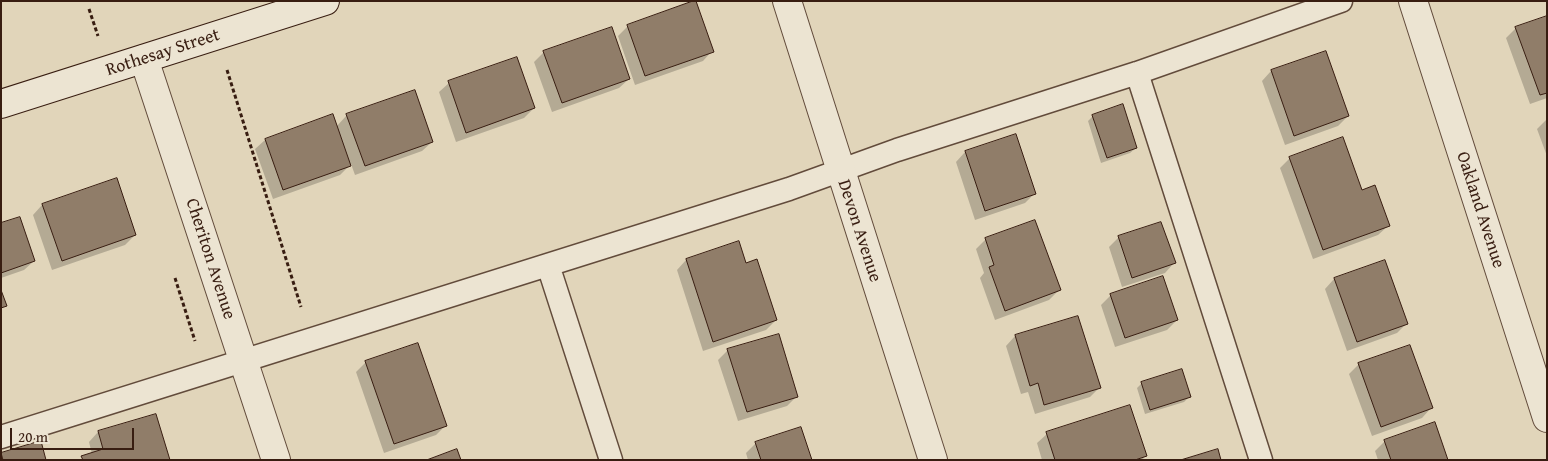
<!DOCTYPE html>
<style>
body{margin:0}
#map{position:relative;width:1548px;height:461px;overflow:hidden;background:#e1d5ba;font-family:"Gentium Book Plus",serif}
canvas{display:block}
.frame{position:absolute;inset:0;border:2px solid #381d11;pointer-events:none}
.scale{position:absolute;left:10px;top:428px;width:124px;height:22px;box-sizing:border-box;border:2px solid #381d11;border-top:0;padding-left:6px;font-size:15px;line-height:18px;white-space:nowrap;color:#381d11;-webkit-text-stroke:4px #ece4d2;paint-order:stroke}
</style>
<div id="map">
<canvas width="1548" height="461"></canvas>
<div class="frame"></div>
<div class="scale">20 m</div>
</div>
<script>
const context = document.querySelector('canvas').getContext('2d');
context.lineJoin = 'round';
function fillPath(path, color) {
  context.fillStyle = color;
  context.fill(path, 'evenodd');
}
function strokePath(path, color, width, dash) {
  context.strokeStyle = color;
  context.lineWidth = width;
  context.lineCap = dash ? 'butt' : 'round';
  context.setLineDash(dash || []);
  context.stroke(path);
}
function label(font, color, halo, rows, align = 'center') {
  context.font = font + ' "Gentium Book Plus",serif';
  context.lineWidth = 4;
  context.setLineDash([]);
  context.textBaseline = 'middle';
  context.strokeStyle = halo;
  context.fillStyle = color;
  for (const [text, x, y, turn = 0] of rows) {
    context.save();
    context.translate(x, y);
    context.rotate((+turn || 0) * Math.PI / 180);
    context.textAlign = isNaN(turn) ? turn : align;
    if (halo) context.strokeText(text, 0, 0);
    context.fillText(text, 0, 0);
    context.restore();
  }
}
const shadow = new Path2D(`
 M1547,17V98L1530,104L1506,38L1516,28Z
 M628,26L712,51L703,61L635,85L618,36Z
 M544,52L629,79L619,88L552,112L534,62Z
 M1271,71L1348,116L1338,126L1285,145L1262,81Z
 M449,83L534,108L524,118L456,142L439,92Z
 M347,115L432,142L422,151L355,175L351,164L340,175L273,199L255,149L265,140L336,127Z
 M1093,116L1136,148L1130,153L1101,163L1088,121Z
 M1547,119V156L1537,129Z
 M965,152L1035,193L1025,203L975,220L956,162Z
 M1290,158L1361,192L1388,226L1378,235L1313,259L1280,168Z
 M42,205L135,235L125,245L52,270L33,215Z
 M1161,223L1174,263L1165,273L1122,287L1109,247L1118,238Z
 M1,225L34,261L24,270L1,278Z
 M986,239L1059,290L1049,300L995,320L980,278L984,273L976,249Z
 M686,260L745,264L776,320L766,330L703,351L677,270Z
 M1385,261L1407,323L1397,333L1347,351L1325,289L1334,279Z
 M1111,295L1177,320L1167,330L1115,347L1101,305Z
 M1015,336L1099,388L1090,397L1035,414L1028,392L1021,394L1006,346Z
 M728,350L797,396L787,406L738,421L718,360Z
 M366,362L446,425L436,435L384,453L356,372Z
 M1359,364L1431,408L1422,418L1372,436L1349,374Z
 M1142,383L1189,397L1184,402L1145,414L1137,388Z
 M155,415L169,460H79L92,454L89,442L98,432Z
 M1047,434L1146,455L1142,460H1042L1037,443Z
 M1385,441L1447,460H1378L1375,451Z
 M756,443L811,460H748L746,453Z`);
const building = new Path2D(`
 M693,1H696L714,52L645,76L627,25Z
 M1547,16V93L1540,95L1515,27Z
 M612,27L630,79L562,103L543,51Z
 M1326,51L1349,116L1294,136L1271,70Z
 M517,57L535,108L466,133L448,81Z
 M415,90L433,142L365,166L346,114Z
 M1123,104L1137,148L1107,158L1092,115Z
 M333,114L351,166L283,190L265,139Z
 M1016,134L1036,194L985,211L965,151Z
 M1343,137L1362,190L1375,185L1390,226L1323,250L1289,157Z
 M117,178L136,235L62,261L42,204Z
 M20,217L35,261L1,273V223Z
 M1035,220L1061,290L1005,311L989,267L994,265L985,238Z
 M1161,222L1176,263L1132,278L1118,236Z
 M739,241L746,263L757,259L777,320L713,342L686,259Z
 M1385,260L1408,324L1357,342L1334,278Z
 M1163,276L1178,320L1125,338L1110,294Z
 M1,290L7,306L1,308Z
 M1078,316L1101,388L1044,405L1038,383L1030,386L1015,335Z
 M779,334L798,397L747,412L727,349Z
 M418,343L447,426L394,444L365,361Z
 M1410,345L1433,408L1381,427L1358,363Z
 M1182,369L1191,397L1150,410L1141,382Z
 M1130,405L1147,456L1135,460H1055L1046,432Z
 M156,414L170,460H83L81,456L103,449L98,431Z
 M1435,422L1448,460H1391L1384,440Z
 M801,427L812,460H761L755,442Z
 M41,441L46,460H3L1,453Z
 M457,449L461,460H427Z
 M1218,449L1221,460H1181Z`);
const path = new Path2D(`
 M89,9L98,36
 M227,70L301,307
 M175,278L195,341`);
const lane = new Path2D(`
 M1137,73L1261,460
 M548,265L611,460
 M1,437L789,189L897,150L1137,73L1341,1`);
const street = new Path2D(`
 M787,1L933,460
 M1413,1L1547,418
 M144,59L276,460`);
const secondary = new Path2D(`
 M1,104L325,1`);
const streetNames = [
 ["Rothesay Street",163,53,-18],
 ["Oakland Avenue",1480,210,72],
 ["Devon Avenue",859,231,72],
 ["Cheriton Avenue",210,259,72]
];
fillPath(shadow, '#0003');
fillPath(building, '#907d69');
strokePath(building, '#381d11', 1);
strokePath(lane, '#624b3b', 25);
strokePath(street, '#624b3b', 30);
strokePath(secondary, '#381d11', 30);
strokePath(path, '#381d11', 3, [4, 2.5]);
strokePath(lane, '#ece4d2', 22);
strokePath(street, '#ece4d2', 28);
strokePath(secondary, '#ece4d2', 28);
label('18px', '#381d11', '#ece4d2', streetNames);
</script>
